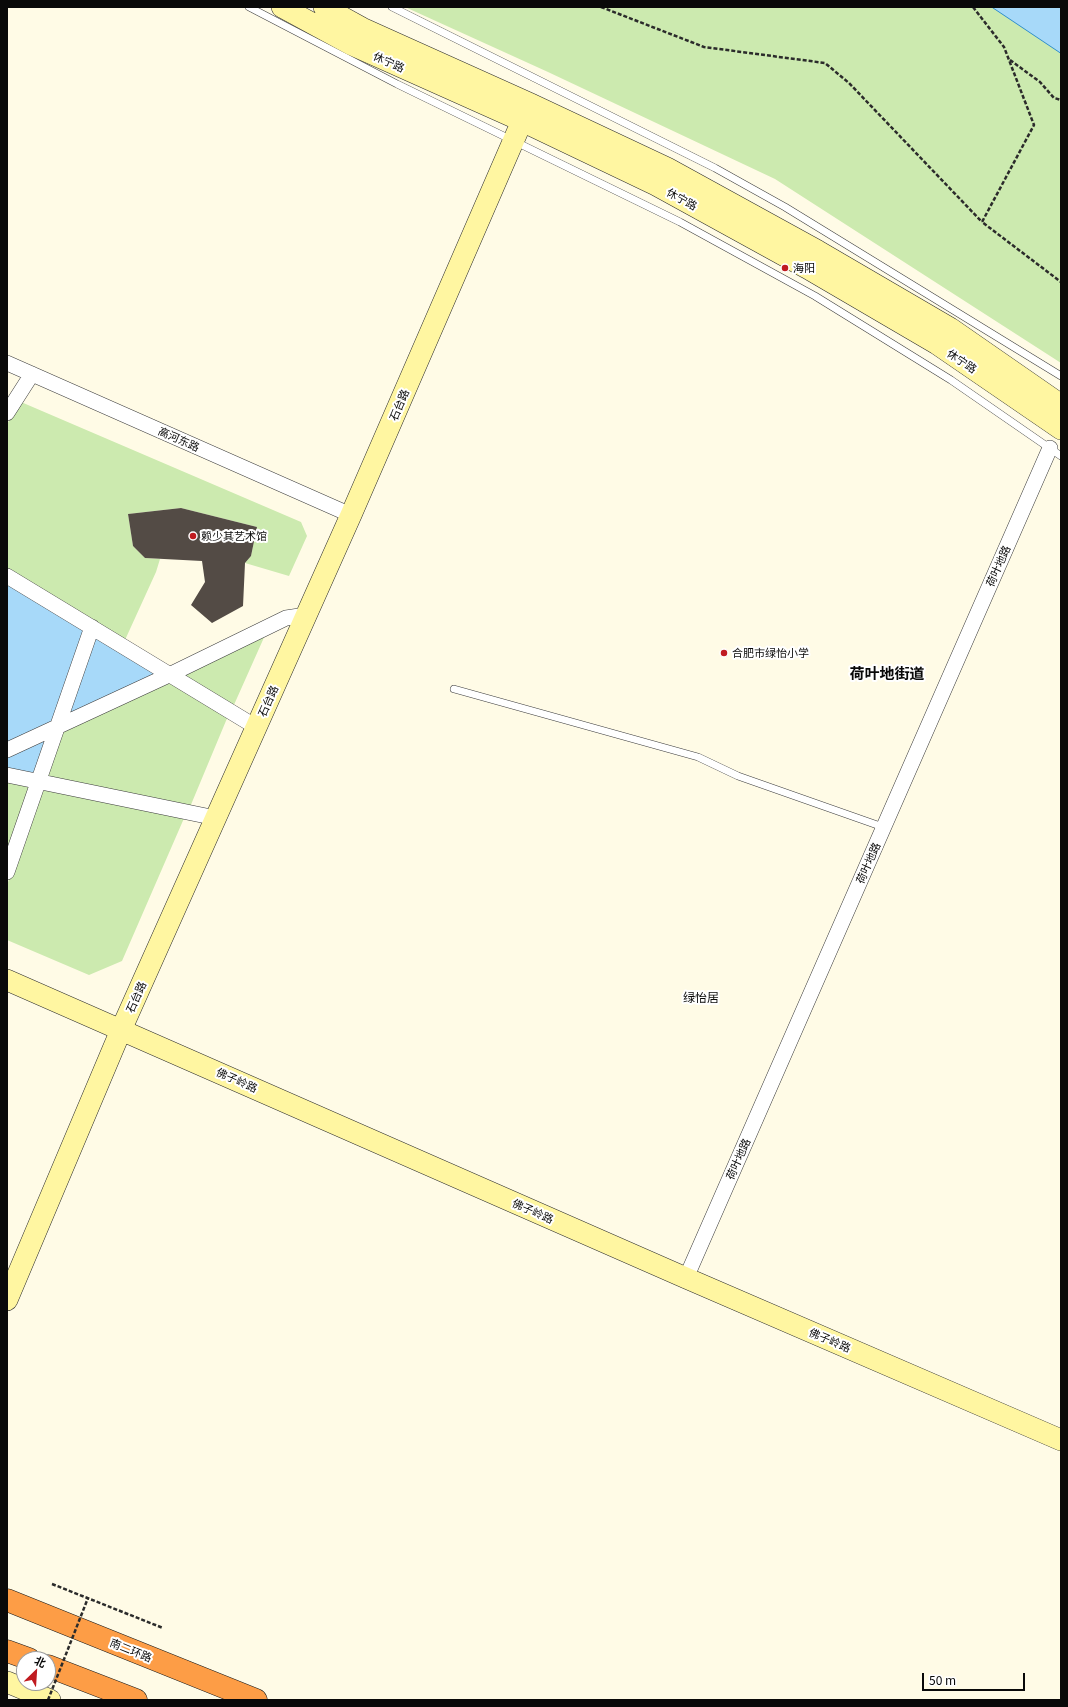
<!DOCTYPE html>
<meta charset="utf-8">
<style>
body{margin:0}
#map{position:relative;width:1068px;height:1707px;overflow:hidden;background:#fffbe6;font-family:Georgia,"Noto Sans SC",serif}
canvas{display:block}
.frame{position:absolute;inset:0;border:8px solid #090909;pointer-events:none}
.north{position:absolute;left:16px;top:1651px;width:40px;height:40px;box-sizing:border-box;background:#fff;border:1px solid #9d9d9d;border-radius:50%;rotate:25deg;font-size:11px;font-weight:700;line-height:16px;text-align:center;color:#090909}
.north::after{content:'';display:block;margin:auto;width:14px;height:18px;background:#c01b20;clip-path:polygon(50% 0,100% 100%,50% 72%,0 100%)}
.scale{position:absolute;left:922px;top:1673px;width:103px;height:18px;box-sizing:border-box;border:2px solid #090909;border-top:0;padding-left:5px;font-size:12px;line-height:14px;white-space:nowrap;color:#090909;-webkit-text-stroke:3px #fff;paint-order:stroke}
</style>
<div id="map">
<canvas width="1068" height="1707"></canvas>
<div class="frame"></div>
<div class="north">北</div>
<div class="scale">50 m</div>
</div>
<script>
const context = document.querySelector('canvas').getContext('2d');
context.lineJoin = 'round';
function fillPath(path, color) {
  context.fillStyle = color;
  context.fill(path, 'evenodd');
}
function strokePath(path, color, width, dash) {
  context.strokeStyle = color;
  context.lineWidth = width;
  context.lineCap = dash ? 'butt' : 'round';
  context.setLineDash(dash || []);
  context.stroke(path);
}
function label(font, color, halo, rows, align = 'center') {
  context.font = font + ' Georgia,"Noto Sans SC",serif';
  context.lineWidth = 4;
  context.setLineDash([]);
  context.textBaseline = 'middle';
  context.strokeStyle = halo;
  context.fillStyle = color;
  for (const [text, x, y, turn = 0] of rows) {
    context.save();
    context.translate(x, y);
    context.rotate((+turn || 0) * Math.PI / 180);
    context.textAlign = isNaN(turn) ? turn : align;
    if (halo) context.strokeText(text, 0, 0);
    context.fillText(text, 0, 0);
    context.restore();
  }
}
const green = new Path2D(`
 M405,7H1061V363L775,179L548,72Z
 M21,402L301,522L307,536L289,576L245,563L251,556L257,527L181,508L128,514L133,546L145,558L160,559L156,572L125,640L7,569V424Z
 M266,633L233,707L180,673Z
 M167,678L228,716L190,807L44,777L62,726Z
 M7,779L30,784L7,851Z
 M41,787L185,816L122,961L89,975L7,940V885Z`);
const water = new Path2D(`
 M992,7H1061V53Z
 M7,582L85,629L33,776L7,770Z
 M95,634L163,675L64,721Z`);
const building = new Path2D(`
 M181,508L257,527L251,556L245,563L243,606L212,623L191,605L205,582L202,561L145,558L133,546L128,514Z`);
const path = new Path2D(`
 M601,7L704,47L825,63L849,83L982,222
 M973,7L1004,47L1034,125L982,222L1061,282
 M1010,60L1040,82L1054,98L1061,100
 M52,1584L163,1628`);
const lane = new Path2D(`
 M249,7L397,84L680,222L815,296L951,380L1061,456
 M392,7L715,168L785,207L1061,376
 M454,689L698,757L738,776L883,827`);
const street = new Path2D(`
 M7,363L351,515
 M7,413L32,374
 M7,576L256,727
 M7,750L169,675L286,618L306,615
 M7,775L216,818
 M7,872L92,627
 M686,1278L1050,448`);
const secondary = new Path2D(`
 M282,7L352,45L522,121L656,185L807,268L937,344L1061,429
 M324,7L362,28L531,104L667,168L818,251L950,328L1061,405
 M7,980L686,1278L1061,1440
 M7,1300L121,1030L351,515L522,121L531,104
 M7,1682L50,1700`);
const highway = new Path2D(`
 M7,1600L256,1700
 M7,1651L29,1659
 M48,1666L136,1700`);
const pathBridge = new Path2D(`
 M48,1700L88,1598`);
const markers = [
 [785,268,4,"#c01b20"],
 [193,536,4,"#c01b20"],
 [724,653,4,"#c01b20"]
];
const streetNames = [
 ["休宁路",389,62,24],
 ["休宁路",682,199,29],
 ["休宁路",962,361,34],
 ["石台路",399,405,-67],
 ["高河东路",179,439,24],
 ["荷叶地路",998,566,-66],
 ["石台路",268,701,-66],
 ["荷叶地路",868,863,-66],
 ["石台路",136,997,-66],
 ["佛子岭路",237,1080,24],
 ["荷叶地路",738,1159,-66],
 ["佛子岭路",533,1211,24],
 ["佛子岭路",830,1340,23],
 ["南二环路",131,1650,22]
];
const poiNames = [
 ["海阳",793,268],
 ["赖少其艺术馆",201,536],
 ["合肥市绿怡小学",732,653]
];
const neighbourhoodNames = [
 ["绿怡居",701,997]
];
const districtNames = [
 ["荷叶地街道",887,673]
];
fillPath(green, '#cceaaf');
fillPath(water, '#a7d9f9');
strokePath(water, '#2b8dd4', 1);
fillPath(building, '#534b45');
strokePath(lane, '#3c3c3c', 8);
strokePath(street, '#3c3c3c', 16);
strokePath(secondary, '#2b2b2b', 22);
strokePath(highway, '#1a1a1a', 23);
strokePath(path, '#2b2b2b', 2.5, [4, 2]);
strokePath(lane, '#fff', 7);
strokePath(street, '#fff', 15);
strokePath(secondary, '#fff6a1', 21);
strokePath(highway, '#fd9d46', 22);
strokePath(pathBridge, '#2b2b2b', 2.5, [4, 2]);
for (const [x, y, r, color] of markers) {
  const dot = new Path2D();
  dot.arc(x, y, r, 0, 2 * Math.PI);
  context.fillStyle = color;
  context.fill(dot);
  strokePath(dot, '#fff', 1.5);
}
label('11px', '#090909', '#fff', streetNames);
label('11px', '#090909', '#fff', poiNames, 'left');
label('12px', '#090909', '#fff', neighbourhoodNames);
label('bold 15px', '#090909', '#fff', districtNames);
</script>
